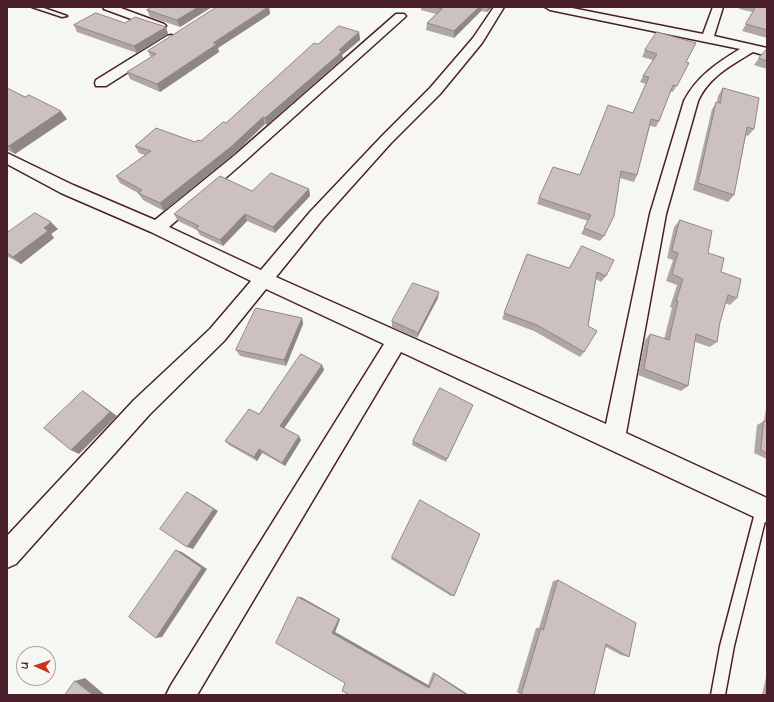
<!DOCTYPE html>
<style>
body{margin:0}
#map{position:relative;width:774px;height:702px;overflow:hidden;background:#f6f6f2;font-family:"Architects Daughter",sans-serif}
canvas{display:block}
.frame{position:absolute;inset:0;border:8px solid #4a1f2b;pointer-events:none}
.north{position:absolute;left:16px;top:646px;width:40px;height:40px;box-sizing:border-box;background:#f6f6f2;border:1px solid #b1a0a2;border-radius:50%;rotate:273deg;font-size:11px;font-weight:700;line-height:16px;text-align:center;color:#4a1f2b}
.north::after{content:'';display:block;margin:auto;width:14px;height:18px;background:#c8321e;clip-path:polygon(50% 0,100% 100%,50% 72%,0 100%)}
</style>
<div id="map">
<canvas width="774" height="702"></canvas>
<div class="frame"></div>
<div class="north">U</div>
</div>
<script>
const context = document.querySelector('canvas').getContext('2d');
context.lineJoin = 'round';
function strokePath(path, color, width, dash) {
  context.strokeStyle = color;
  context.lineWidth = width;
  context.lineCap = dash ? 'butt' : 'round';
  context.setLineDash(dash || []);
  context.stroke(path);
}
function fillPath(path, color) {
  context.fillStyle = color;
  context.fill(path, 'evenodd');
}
const lane = new Path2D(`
 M32,7H41L67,16L62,17Z
 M762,503L766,505L767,513L734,646L725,695H711L720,646L756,509L758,505Z`);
const street = new Path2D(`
 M103,7H118L164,24L166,26L164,28H156L104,9Z
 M494,7H504L482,43L440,94L391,143L322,220L276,277L606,424L650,214L684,101C697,76 717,63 740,49L550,10L545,7H567L703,34L713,7H723L714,36L767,48V56L753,52C730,66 709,77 698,101L666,214L626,433L767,498V523L401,352L197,695H166L171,685L384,344L266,289L224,341L150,414L16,564L7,568V536L134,400L210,329L251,281L151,232L61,193L7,164V153L73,185L155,220L235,155L396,14H404L406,16L404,18L245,161L169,227L261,270L310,212L381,137L430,88L473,38Z
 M171,35L175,36L177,39L175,42L106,86H96L95,83L96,80L167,36Z`);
const wall = new Path2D(`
 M152,7H212L180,27L150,17L147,10Z
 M269,7L270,14L218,48L219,52L160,92L130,79L127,72L151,57L148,51Z
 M421,7H492L487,12L481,11L454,38L426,30L427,23L436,14L421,10Z
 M740,7H767V38L742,31L753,12L739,9Z
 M125,23L166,27L168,34L137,53L77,32L74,25Z
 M359,32L360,40L342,55L343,58L338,63L267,125L265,124L234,154L164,211L143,200L138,193L120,183L116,176L145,155L139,153L135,146L201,141L226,123L318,44Z
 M767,49V69L754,65L759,58Z
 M645,50L689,63L673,92L670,91L659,121L656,127L650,126L637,175L634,182L620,178L604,236L600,241L581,234L588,221L537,204L539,198L580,175L633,113L646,84L640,82L643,76L653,60L642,57Z
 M7,88L67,119L15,154L7,150Z
 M723,88L754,129L748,136L746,135L734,195L728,202L693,190L712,109L717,102L718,96Z
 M309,189L310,196L275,233L247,221L223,246L200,235L197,230L178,221L174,214L252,191Z
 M680,220L708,253L721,272L737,298L730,305L725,303L720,322L717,342L710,347L695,342L688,386L681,391L638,375L645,340L650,334L664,339L672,308L670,307L677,285L666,281L673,260L667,258L674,227Z
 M58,229L51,234L54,238L21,264L7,256V233Z
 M582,246L606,276L601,282L596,279L584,352L580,357L534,331L502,319L527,254L569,268Z
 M438,298L417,338L392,327V321Z
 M302,318L303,324L286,366L240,356L236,350Z
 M322,365L324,370L284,428L301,440L285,466L262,453L257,461L229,445L225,441Z
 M767,402V459L754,453L757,425L764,421Z
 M473,405L446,462L412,445L413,441Z
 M392,557L454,596H451L391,559Z
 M558,580L629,657L621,655L606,647L521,695L517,692L536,628H539L553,581Z
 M298,597H301L340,619L335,632L428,685L433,672L469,695H350L345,683Z
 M767,673V695H762Z`);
const shadedWall = new Path2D(`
 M198,7H212L180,27L177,20Z
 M269,7L270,14L218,48L219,52L160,92L157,84L213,43Z
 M479,7H482L481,11L454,38V31Z
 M488,7H492L487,12Z
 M166,27L168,34L137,53L134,46Z
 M359,32L360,40L342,55L343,58L267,125L265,118Z
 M61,111L67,119L15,154L9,146Z
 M263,117L265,124L234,154L164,211L160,203Z
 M309,189L310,196L275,233L273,227Z
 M245,214L247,221L223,246L220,240Z
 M51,222L58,229L51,234L54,238L21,264L13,257L44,228Z
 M439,292L438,298L417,338L418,333Z
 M302,318L303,324L286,366L284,360Z
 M322,365L324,370L283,430L280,426Z
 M83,391L117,416L79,454L71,450Z
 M299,436L301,440L285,466L282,463Z
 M259,449L262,453L257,461L254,457Z
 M193,495L218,511L193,549L187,547Z
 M176,550L182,552L207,569L162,637L156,638Z
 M298,597H301L340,619L335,632L428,685L429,688L332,633Z
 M433,672L469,695H467L435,674Z
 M85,678L105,695H93L75,681Z`);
const building = new Path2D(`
 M152,7H198L177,20L147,10Z
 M217,7H268L213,43L217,44L157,84L127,72L156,54L148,51Z
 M436,7H479L454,31L427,23L442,9Z
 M756,7H767V30L746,24Z
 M96,13L125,23L135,17L166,27L134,46L74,25Z
 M339,26L359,32L339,50L342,51L337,56L265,118L263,117L232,146L160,203L138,193L142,190L116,176L151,151L135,146L156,128L195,142L198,140L201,141L223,122L226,123L314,43L318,44Z
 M657,32L696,43L686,62L689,63L677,86L673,85L659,121L651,119L637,175L621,171L614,216L604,236L584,228L591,215L539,198L553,167L580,175L608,105L633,113L649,77L643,76L657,54L645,50Z
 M767,49V61L759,58Z
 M7,88L25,97L29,95L61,111L9,146L7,145Z
 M723,88L759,98L754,129L747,127L734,195L698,183L716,102L720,103Z
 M271,173L309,189L273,227L245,214L220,240L196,229L199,226L174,214L220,176L252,191Z
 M35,213L51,222L44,228L48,231L13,257L7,253V233Z
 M680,220L712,231L708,253L724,258L721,272L741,279L737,298L728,295L720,322L717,342L696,334L688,386L644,369L650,334L669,340L678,301H676L683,279L672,274L678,253L672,251Z
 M582,246L614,260L606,276L597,272L588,326L597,331L584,352L537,325L504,313L527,254L569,268Z
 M413,283L439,292L418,333L392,321Z
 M256,308L302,318L284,360L236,350Z
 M301,354L322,365L280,426L299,436L282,463L259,449L254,457L225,441L249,409L259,414Z
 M440,388L473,405L447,459L413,441Z
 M83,391L110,412L71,450L44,428Z
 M764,421L767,422V453L761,450Z
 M187,492L214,509L187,547L160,529Z
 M420,500L480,534L454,596L392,557Z
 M176,550L202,568L156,638L129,617Z
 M558,580L636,623L629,657L606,644L594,695H521L541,628L543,630Z
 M298,597L339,619L332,633L429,688L435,674L467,695H350L342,691L345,683L276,643Z
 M75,681L93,695H65Z`);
strokePath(lane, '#4a1f2b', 3);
strokePath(street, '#4a1f2b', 3);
fillPath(lane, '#f6f6f2');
fillPath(street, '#f6f6f2');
fillPath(wall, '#afa6a5');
fillPath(shadedWall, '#8f8786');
fillPath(building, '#ccc1c0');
strokePath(building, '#8f8786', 1);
</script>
